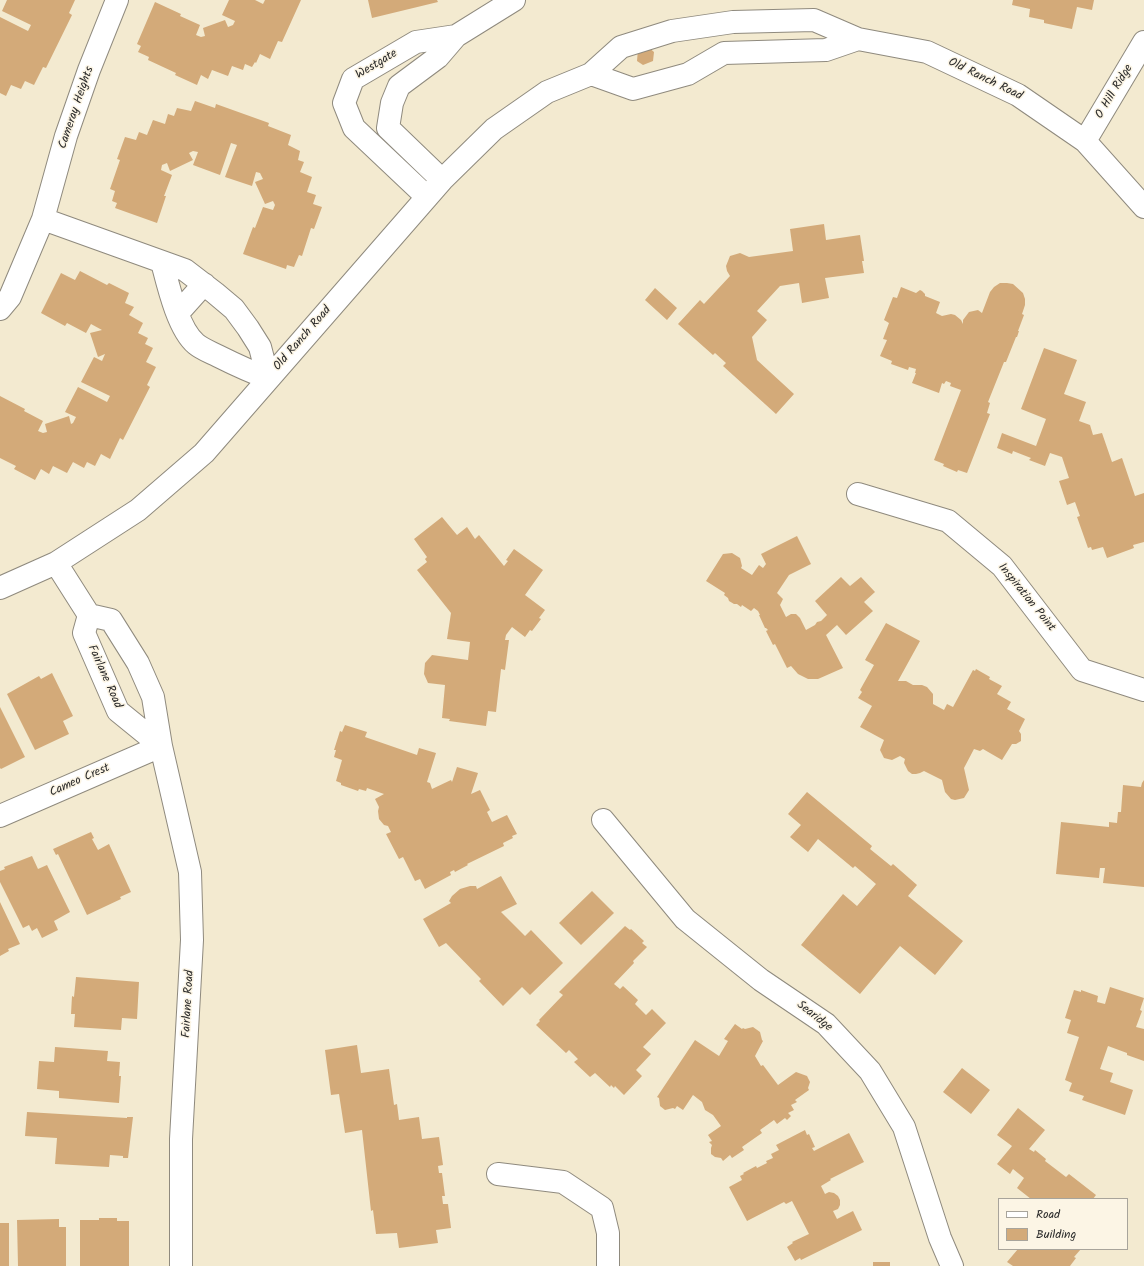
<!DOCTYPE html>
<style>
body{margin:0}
#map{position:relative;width:1144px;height:1266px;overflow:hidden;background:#f3ead0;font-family:Kalam,sans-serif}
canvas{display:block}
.legend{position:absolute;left:998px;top:1198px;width:130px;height:52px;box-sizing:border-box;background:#fcf5e5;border:1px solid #a8a49b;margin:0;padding:5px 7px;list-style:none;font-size:12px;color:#2b2b2b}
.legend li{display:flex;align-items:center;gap:8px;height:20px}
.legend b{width:20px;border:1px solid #a8a49b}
</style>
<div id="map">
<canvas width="1144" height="1266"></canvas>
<ul class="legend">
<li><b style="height:5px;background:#fff"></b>Road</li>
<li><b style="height:11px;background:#d3aa79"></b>Building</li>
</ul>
</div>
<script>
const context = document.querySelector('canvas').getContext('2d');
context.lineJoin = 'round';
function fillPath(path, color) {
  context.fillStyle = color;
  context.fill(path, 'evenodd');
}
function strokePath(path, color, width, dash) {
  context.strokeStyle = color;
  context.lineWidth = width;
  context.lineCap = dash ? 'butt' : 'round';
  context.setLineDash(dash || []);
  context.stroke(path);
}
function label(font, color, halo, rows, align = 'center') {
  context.font = font + ' Kalam,sans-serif';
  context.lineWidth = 3;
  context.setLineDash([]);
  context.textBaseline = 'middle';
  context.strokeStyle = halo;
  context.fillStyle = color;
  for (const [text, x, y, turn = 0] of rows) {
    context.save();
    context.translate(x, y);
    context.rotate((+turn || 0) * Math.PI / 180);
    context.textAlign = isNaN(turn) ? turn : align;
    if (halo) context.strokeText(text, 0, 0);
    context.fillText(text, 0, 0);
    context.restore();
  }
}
const building = new Path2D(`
 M7,0H75L69,13L72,15L46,68L43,67L34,85L25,81L21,89L11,85L6,96L0,93V17L28,31L31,25L2,11Z
 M229,0H255L263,4L265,0H301L282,42L278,41L270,59L260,54L256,63L255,62L252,67L245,64L243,70L232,66L228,76L212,70L208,79L201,75L197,85L175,75L176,73L148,60L149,57L138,52L141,46L137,44L155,2L181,14L180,16L200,25L196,35L201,37L205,36L203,28L225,20L228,27L233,25L235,21L222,15Z
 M368,0H437L438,2L372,18Z
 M1013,0H1094L1092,10L1077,7L1072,29L1044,23V20L1029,17L1030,9L1012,5Z
 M647,46L654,52L653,61L643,65L637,61L638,49Z
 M195,101L215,108L216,104L269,123L268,126L291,135L288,145L300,151L298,160L304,162L300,172L312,177L307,192L316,195L313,204L322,207L314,229L311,228L302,256L299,255L294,267L287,265L286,269L243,254L253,227L255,228L263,207L273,210L275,205L273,201L265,204L255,182L263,179L260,173L256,172L252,186L225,177L237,145L231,143L220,175L193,165L198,152L193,151L189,153L193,160L170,171L167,163L162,165L161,170L172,175L164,196H166L157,223L115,208L117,203L112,201L115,191L110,189L120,160L117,159L125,137L136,140L139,132L147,135L153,120L165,124L168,114L174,116L177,108L191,111Z
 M824,224L826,240L860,235L864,261H862L864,273L825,278L829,298L802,303L799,283L780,286L757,311L767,320L752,337L757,360L794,394L776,414L723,366L726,363L715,353L713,355L678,324L700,300L704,304L730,276L727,271L726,266L730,256L740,253L749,257L793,251L790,229Z
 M80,271L107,285L109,283L129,293L125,303L134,307L129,315L143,323L138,333L148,338L145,344L153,348L146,362L156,367L147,385L150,387L123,440L120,438L110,459L101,454L95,466L87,462L84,468L73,462L67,473L53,466L49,474L41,469L35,480L14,469L16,466L0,458V396L25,409L24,411L43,421L38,431L43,433L47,432L45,424L69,416L71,424L73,423L76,417L65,412L78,387L107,402L110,396L81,382L94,357L102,361L105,354L98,357L90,333L102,330L91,324L86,333L67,323L65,326L41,313L61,273L75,280Z
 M1000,283H1007L1013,284L1023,293L1025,299V305L1022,314L1024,315L1018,331H1019L1017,337H1016L1006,362H1004L988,402L990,403L987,413L990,414L967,473L958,470L957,472L943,466L944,464L934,460L961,390L950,386L951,383L946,381L944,384L942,383L939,393L912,383L916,373H915L916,369L909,367L908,370L891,364L892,361L880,356L887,340L883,339L889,323L884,320L893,297L897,298L901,287L916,293L920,290L922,291L925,294V296L940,302L936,313L942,316L951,314L955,315L961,320L963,324V320L969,312L978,310L982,313L990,292L994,287Z
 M655,288L677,308L667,320L645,300Z
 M1044,348L1077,360L1064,394L1086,402L1079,421L1090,425L1093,435L1102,433L1112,462L1122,458L1135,496L1144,493V542L1133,545L1134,548L1107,558L1103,547L1092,550L1091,547L1088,548L1077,517L1080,516L1075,502L1067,505L1059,481L1069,478L1062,457L1050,453L1045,466L1029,460L1031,458L1013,451L1012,454L997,448L1002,433L1036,446L1046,419L1021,409Z
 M442,517L457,535L467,527L475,539L479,535L504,566L508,561L506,560L514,549L543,570L525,595L545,610L539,618L541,619L532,631L530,630L525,637L512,627L506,635L505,640H509L505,670L501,669L496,712L488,711L486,726L449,721L450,719L442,718L445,685L428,683L424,674L425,663L432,655L468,660L470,642L447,639L451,613L417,570L427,562L425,559L427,557L414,539Z
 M797,536L811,564L789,575L777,593L783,599L780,605L786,617L791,614H796L800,618L806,630L815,625L817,622L821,621L827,615L815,601L841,577L850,586L861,577L875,592L864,602L873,611L846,635L837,625L826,635L843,668L818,679H808L798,674L791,666L787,668L775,644L773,645L766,631L768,630L766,628H765L759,615H760L758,611L754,608L751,611L742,605L741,607L737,604H734L729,601L728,598L724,595L725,593L706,581L723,554L732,553L740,558L742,566L741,568L752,575L759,565L763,568L766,564L761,554Z
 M886,623L920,641L898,681H906L913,685H922L927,687L933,694V704L944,710L947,704L953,707L973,670L975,671L976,669L990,677L989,679L1002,686L997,694L1011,702L1007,709L1025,719L1019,731L1021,734V741L1016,744H1012L1002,760L983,749L980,751L974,749L964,768L969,790L964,798L955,800L951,799L945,792L942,780L924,771L920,773L916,774H912L908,771L904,763L905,759L900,756L892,760L884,758L880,750L884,740L860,727L872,706L858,698L862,692L860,690L874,665L865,660Z
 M52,673L73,716L63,721L69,734L35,750L7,694L39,676L41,679Z
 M0,707L25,757L1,769L0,768Z
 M345,725L367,732L365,737L417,755L419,748L436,753L427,782L430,783L432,789L451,780L452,782L457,767L478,773L471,794L480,790L490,810L487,812L492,822L507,815L517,834L512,836L513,838L503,843L504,846L467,864L468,865L455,872L454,870L450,872L451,875L425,889L420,879L415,881L403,857L399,859L386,834L391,832L388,826L384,825L379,819L378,811L379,807L375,799L384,794L367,788L366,791L359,789L358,791L341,785V783L336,781L342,760L334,757L336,750H334L340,731L342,732Z
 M1144,780V887L1103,883L1105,868H1100L1099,878L1056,874L1061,822L1109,827V822L1117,823L1118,812H1121L1123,785L1141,787L1142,783Z
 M807,792L872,846L870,849L891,866L893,864L917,885L908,896L963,941L935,975L900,946L860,994L801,945L843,894L857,906L876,884L855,866L853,868L818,839L808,852L790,837L801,825L788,814Z
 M91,832L94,838L92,839L98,850L109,844L131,892L120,897L121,899L87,915L58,854L56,855L53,849Z
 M32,856L38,869L47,865L70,912L54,921L58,930L42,938L37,928L32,931L29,925L23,928L0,882V871L5,869L4,867Z
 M501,876L517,904L501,912L525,936L531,930L563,963L530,995L522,987L503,1006L479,981L481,979L446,943L439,947L423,919L451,903L449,901L452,896L460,889L470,886H476L477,889Z
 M592,891L614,913L581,945L559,923Z
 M0,902L20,944L8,949L9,951L0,956Z
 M625,926L630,930L631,929L644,941L642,943L647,947L633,961L634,963L614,984L620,989L623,986L638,1000L635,1004L646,1015L652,1009L666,1023L643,1047L651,1054L636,1070L642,1076L624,1095L615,1086L614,1088L611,1085L610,1087L595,1073L590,1077L574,1062L578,1059L569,1050L566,1053L536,1025L540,1021L539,1020L563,995L559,992Z
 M76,977L139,982L137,1019L122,1018L121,1030L74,1027L75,1014H71L72,996L74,997Z
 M1110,987L1144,998L1140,1010L1142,1011L1136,1027L1144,1029V1061L1127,1055V1053L1108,1046L1100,1069L1113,1073L1110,1082L1133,1090L1125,1115L1082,1100L1084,1096L1069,1091L1072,1083L1065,1080L1079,1037L1067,1033L1071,1020L1065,1018L1074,990L1081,992V990L1098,996L1097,1002L1105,1004Z
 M735,1024L742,1029L743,1028L745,1029L753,1027L760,1032L762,1040L763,1041L755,1056L761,1066L763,1065L778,1085L796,1072L807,1076L810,1082L808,1088L809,1090L795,1100L797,1102L791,1105L794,1110L788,1113L791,1116L787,1120L785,1118L777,1124L774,1120L760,1130L762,1133L742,1147L744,1150L732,1158L730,1155L723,1161L721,1158L715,1157L711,1154V1148L712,1145L709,1142L712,1141L708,1135L721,1126L713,1115L705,1110L702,1102L693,1095L683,1110L677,1106L675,1109L673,1108L665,1110L660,1106L659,1098L657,1097L695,1040L719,1056L728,1041L724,1039Z
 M357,1045L361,1073L389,1069L394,1105L397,1104L399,1120L419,1117L422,1139L439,1137L443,1165L438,1166L439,1173H442L445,1196H442L443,1204H448L451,1228L436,1230L438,1243L399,1248L397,1233L376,1234L373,1210L371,1211L362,1130L345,1133L339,1094L331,1095L325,1050Z
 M55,1047L108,1051L107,1061L120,1062L119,1076H121L119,1103L59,1098V1091L37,1089L39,1061L54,1062Z
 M962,1068L990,1090L971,1114L943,1092Z
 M1018,1108L1045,1130L1029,1149L1034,1152L1035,1150L1046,1159L1045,1161L1066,1177L1069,1174L1096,1195L1093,1199H1031L1017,1188L1024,1178L1013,1169L1010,1174L997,1164L1012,1146L997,1135Z
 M27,1112L127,1118V1117H133L128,1158H123V1156L110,1155L109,1167L55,1164L57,1138L25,1136Z
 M805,1130L807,1135L809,1134L815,1147L812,1148L814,1151L849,1133L864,1162L830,1179L831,1180L821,1186L825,1194L829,1192L834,1193L838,1196L840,1200V1205L838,1209L833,1211L837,1219L853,1211L862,1230L801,1260L800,1258L795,1261L787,1247L793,1243L792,1242L809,1234L792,1201L786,1204L784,1202L747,1221L729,1187L742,1180L740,1176L744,1174L743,1173L756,1166L757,1168L767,1163L766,1161L773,1158L771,1154L779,1150L776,1145Z
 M99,1218H117V1221H129V1266H80V1220H99Z
 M59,1219V1227H66V1266H18L17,1220Z
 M0,1223H9V1266H0Z
 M1018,1249H1081L1074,1257L1076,1258L1070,1266H1013L1007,1262Z
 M873,1262H890V1266H873Z`);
const minor = new Path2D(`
 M591,74L633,89L688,74L724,53L826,50L858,39
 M1085,141L1144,42
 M442,180L388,128L392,103L399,86L438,57L456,36L514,0
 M427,197L354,128L344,103L353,79L416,42L456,36
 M43,219L66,136L89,70L117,0
 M162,262C168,285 178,329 196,344C202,349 210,352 218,356C234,364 251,372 268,378
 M0,309L10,297L43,219L185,270L215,293L234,309L248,328L260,347L268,378
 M178,313L204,284
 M858,494L948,521L1002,566L1082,670L1144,690
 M56,563L89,615L84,633L118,711L161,746
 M0,588L56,563L138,510L204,453L442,180L494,129L547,92L591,74L621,47L672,31L733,22L814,20L858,39L927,52L1018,95L1085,141L1144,207
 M89,615L111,620L138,663L153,697L161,746L190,872L192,940L181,1139V1266
 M0,816L161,746
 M603,820L685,919L761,980L826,1024L870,1071L904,1127L940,1238L952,1266
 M498,1174L563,1182L602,1208L608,1233V1266`);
const streetNames = [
 ["Westgate",377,65,-31],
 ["Old Ranch Road",985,80,26],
 ["O Hill Ridge",1115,92,-59],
 ["Cameray Heights",77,108,-71],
 ["Old Ranch Road",303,339,-49],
 ["Inspiration Point",1026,598,51],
 ["Fairlane Road",104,677,66],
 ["Cameo Crest",80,781,-24],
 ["Fairlane Road",189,1004,-87],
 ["Searidge",814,1017,38]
];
fillPath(building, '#d3aa79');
strokePath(minor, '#8f8a7e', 24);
strokePath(minor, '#fff', 22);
label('12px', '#2b2b2b', '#fcf5e5', streetNames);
</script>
